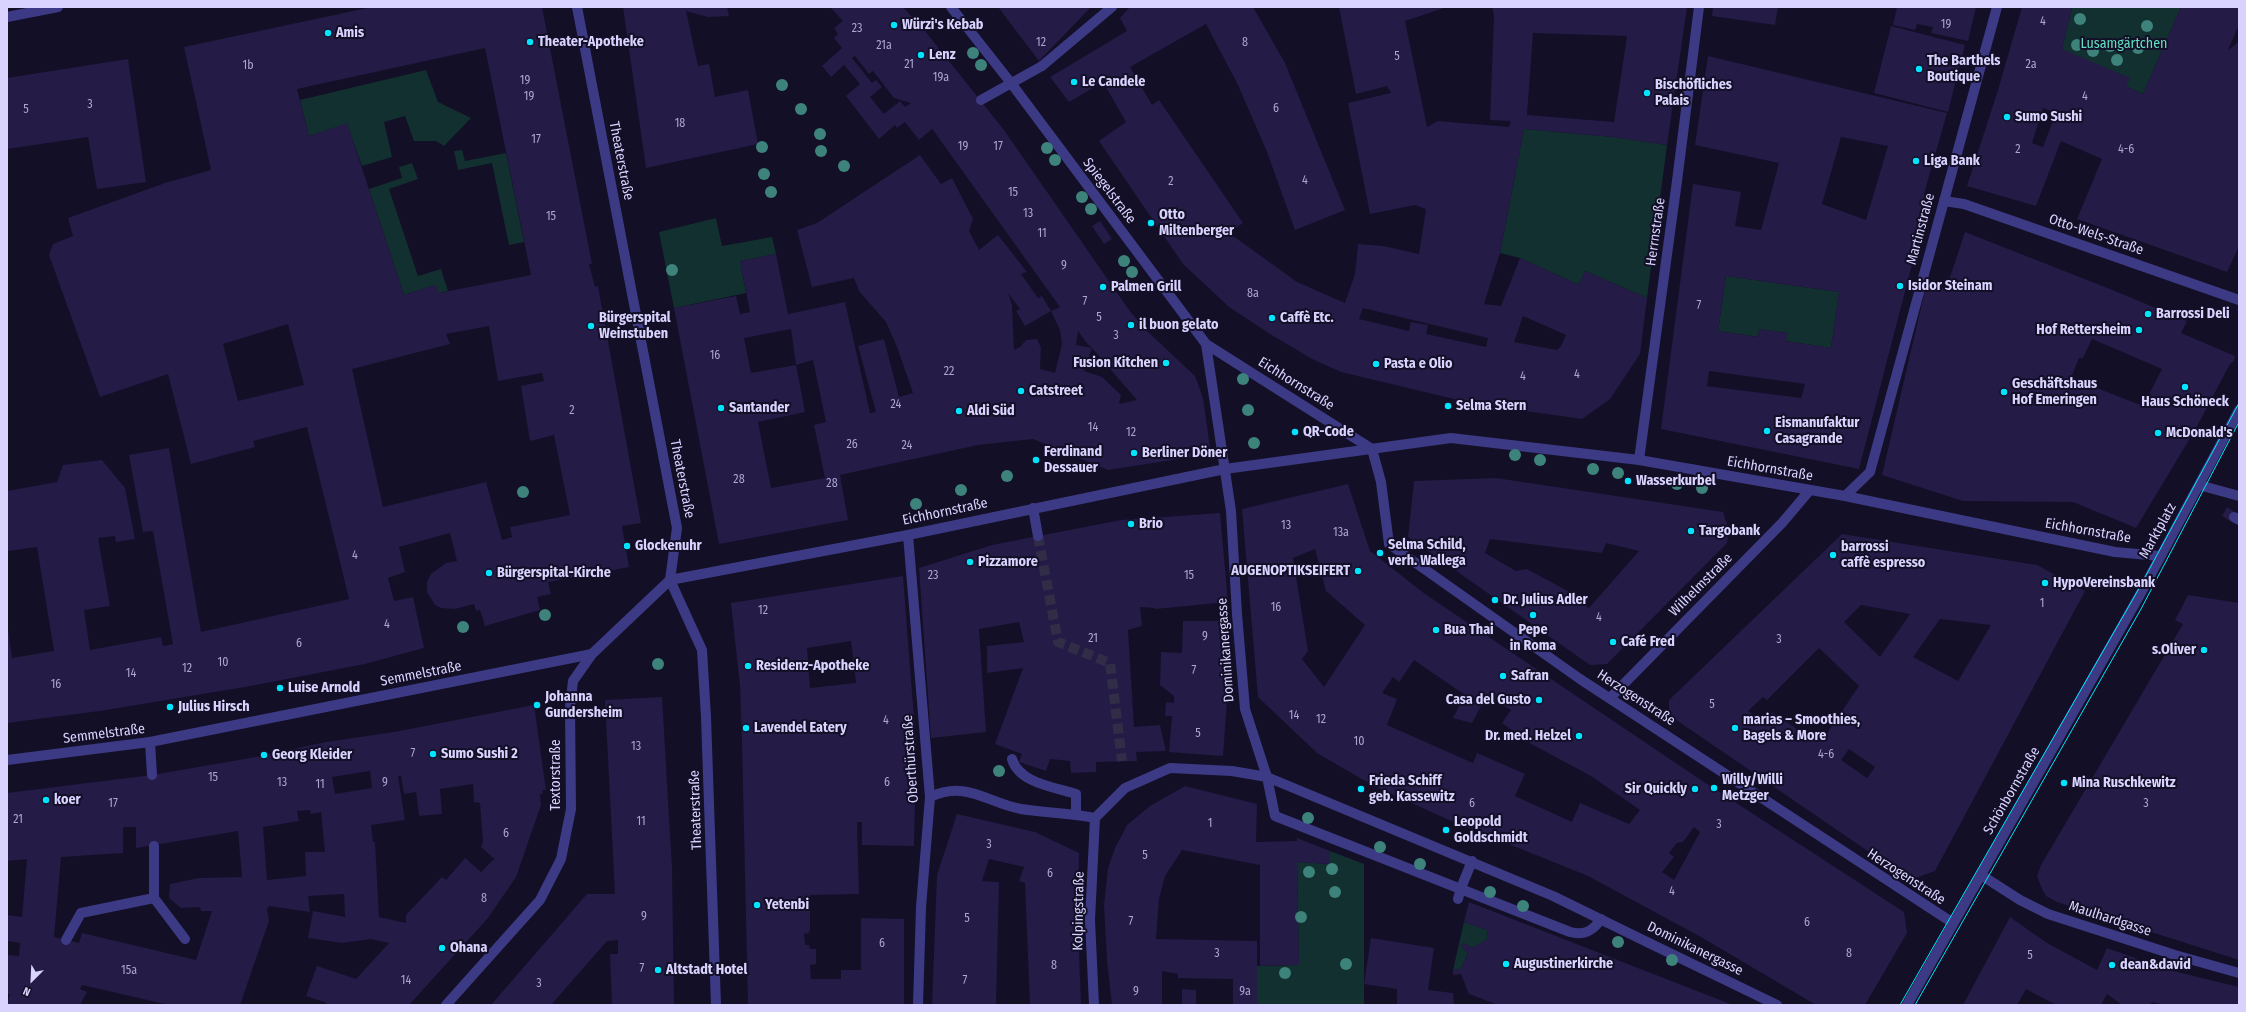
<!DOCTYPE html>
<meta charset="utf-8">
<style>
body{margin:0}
#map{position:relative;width:2246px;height:1012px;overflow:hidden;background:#130f26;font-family:"Fira Sans Condensed",sans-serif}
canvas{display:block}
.frame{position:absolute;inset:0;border:8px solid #d9d4ff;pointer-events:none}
.north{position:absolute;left:12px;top:960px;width:40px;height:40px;-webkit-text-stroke:3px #130f26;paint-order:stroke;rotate:204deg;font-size:11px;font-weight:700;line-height:16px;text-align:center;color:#d9d4ff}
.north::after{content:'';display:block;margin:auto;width:14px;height:18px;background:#d9d4ff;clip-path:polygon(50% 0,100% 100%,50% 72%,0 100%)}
</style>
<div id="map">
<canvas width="2246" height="1012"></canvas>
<div class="frame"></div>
<div class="north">N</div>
</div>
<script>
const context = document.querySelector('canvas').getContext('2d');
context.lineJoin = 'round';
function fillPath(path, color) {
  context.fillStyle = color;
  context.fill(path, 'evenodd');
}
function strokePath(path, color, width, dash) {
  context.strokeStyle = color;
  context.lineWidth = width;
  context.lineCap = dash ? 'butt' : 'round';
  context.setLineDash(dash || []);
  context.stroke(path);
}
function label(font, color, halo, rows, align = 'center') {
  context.font = font + ' "Fira Sans Condensed",sans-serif';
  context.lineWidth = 4;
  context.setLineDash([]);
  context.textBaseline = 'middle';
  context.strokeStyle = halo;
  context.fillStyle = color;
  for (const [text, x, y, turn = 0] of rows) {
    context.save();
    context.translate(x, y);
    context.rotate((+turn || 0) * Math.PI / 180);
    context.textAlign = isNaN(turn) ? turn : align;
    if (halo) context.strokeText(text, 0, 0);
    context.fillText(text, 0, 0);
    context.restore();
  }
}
const green = new Path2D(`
 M2072,7H2181L2143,94L2078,65L2062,49Z
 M426,70L438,102L471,118L444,146L436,141H414L405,116L384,122L392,157L362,166L347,124L309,136L300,100Z
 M1524,129L1613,137L1667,145L1647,298L1585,271L1579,285L1520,258L1500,253Z
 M462,150L465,161L506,153L524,242L509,245L492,163L458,170L454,151Z
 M412,163L418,179L389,189L418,276L441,269L448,291L439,293L435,285L404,295L369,189L402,178L399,167Z
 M716,218L722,246L772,237L776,254L740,261L746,293L674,308L659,232Z
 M1726,276L1839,292L1831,348L1786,341L1787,333L1759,329L1758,337L1718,331Z
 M1330,851L1364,864V1005H1257V966L1299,965L1297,862L1328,864Z
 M1464,922L1487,930L1488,939L1472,948L1464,943L1461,946L1468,953L1461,969L1453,970Z`);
const building = new Path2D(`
 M372,7H542L592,264H589L595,287L598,286L641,523L622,526L629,567L548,582L551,594L537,597L540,610L485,626L480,610L476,611L474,604L455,609L441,608L435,605L427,592V582L431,574L446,563L457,561L450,533L399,547L405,572L388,578L394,601L413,597L424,648L365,664L245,687L100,711L7,723V622L12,658L54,651L37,547L7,551V491L57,482L63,465L102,460L125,488L135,539L116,542L115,536L98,538L110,606L84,610L90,650L161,637L163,646L173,644L153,531L143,532L129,455L169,448L201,632L349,599L307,427L253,441L255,447L191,464L168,374L100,397L49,255L53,244L73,236L68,218L165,183L211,170L184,47ZM485,48L531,275L439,293L435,285L404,295L347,123L309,136L297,89ZM288,324L304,385L238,401L223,344ZM489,326L498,381L542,373L544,381L521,386L530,441L554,435L570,515L510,527L512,537L502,540L486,482L383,507L352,369L450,344L446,334Z
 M623,7H727L729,16L708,17L686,11L698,66L709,64L715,97L748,90L758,144L646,168Z
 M830,7H903L925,31L1004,130L1129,310L1146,330L1195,376L1203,398L1211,454L1108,470L1033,439L978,445L840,475L848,520L719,544L674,308L736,296L740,314L750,312L740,261L776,254L788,314L845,302L870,413L876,412L858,346L884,339L899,397L913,393L897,347L886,322L859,291L854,278L812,287L797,230L817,223L920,155L941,184L952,178L973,219L969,231L979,250L998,235L1027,272L1021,274L1038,298L1042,296L1051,311L1060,307L933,130L932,129L919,140L905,122L897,128L895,125L879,139L846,96L860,84L844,65L831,77L822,66L842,48L834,38L838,34L834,28L843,21ZM855,56L869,74L873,71L894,98L911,103L905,107L900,101L884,114L870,97L882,87L876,80L872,83L852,58ZM1008,293L1020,309L1016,311L1025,326L1051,311L1060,330L1062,344L1055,373L1040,369L1041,348L1037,339L1026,340L1020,347L1014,350L1012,305ZM791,329L796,365L813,360L826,422L814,425L825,478L771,488L758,422L805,412L796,365L751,373L744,338ZM1078,331L1086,342L1092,348L1076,345ZM1092,348L1104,362L1137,400L1119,404L1121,395L1102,377L1084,371Z
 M998,7H1091L1039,61Z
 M1130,7H1253L1285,63L1345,210L1295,230L1267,152L1238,85L1206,24L1130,67L1152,105L1159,100L1243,223L1229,233L1297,282L1345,303L1355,274L1358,244L1383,246L1419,254L1426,209L1415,205L1370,214L1348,103L1391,93L1387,86L1356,94L1339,7H1447L1405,21L1427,127L1438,121L1509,127L1511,121L1490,120L1494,15L1492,7H1687L1667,145L1613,137L1524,129L1500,253L1484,304L1501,306L1520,258L1579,285L1585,271L1647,298L1640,354L1610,399L1582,419L1475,404L1341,372L1312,359L1270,334L1229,307L1183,264L1099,141L1126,122L1103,82L1069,102L1050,77L1127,31L1120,18ZM1533,33L1627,36L1614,122L1527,115ZM1363,308L1488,338L1486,347L1426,334L1428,325L1411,322L1409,331L1359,319ZM1523,316L1566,335L1561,346L1557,350L1514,342Z
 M1713,7H1778L1775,25L1712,16Z
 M1897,7H1976L1968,41L1931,33L1933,27L1917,24L1915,30L1893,25Z
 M2022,7H2072L2062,49L2130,78L2126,86L2143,94L2181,7H2239V25L2228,50L2239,42V246L2227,272L2077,219L2102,159L2061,141L2036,206L1967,186L1998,90ZM2043,108L2056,113L2043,147L2032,143Z
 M1891,26L1965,45L1948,112L1874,93Z
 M1708,56L1947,113L1924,194L1931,199L1924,218L1859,469L1661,429L1693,184L1741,192L1735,226L1761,230L1779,163L1695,145ZM1841,137L1888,146L1866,220L1822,204ZM1726,276L1839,292L1831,348L1786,341L1788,333L1759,329L1758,337L1718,331ZM1709,371L1805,384L1801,398L1707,386Z
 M128,59L146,182L97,189L88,137L7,149V78Z
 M1100,221L1112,239L1104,244L1092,226Z
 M1965,232L2110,289L2187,321L2181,333L2235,356L2234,361L2230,364L2195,430L2136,528L2073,502L1963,501L1882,475L1927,282L1946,289ZM2092,339L2162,369L2143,406L2071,378L2079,358H2083Z
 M1496,478L1723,512L1729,530L1727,543L1607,664L1590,665L1408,537L1414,481ZM1490,539L1602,553L1606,543L1639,551L1589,608L1575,599L1577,596L1527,569L1516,571L1485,553Z
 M1348,484L1370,551L1425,594L1701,780L1904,912L1907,933L1865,1005H1816L1701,937L1588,876L1449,820L1372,785L1317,753L1258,697L1242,509ZM1315,549L1326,591L1365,625L1324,687L1302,659L1308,651L1293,558ZM1414,660L1465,695L1453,718L1472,723L1487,695L1511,710L1502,723L1533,745L1591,776L1640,810L1629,824L1580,803L1572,822L1515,796L1525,774L1477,753L1473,763L1387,725L1397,699L1382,693L1393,677L1399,682ZM1694,827L1700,832L1674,880L1662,872L1674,857L1669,853L1677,843L1683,842Z
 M2227,507L2239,515L2235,524L2222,516Z
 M1220,513L1228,602L1155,609V608L1140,607L1142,626L1128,630L1134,727L1160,725L1166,751L1136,752L1137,761L1096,762V772L1071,773L1070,761L1050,759L1046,771L1019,762L1022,754L995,744L1023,668L987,673V646L1024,642L1019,622L979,629L986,732L931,738L919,568L992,545L1121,520Z
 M1842,534L2037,565L2085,591L1935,871L1910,880L1669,715V700ZM1861,605L1910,614L1880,657L1844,622ZM1940,619L1991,625L1958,681L1913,657ZM1819,648L1859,686L1821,742L1818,740L1816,742L1772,712L1765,722L1748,711L1763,697L1767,700ZM1849,749L1875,767L1867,778L1841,760Z
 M903,576L916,744L914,846L862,845V822H857L859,894L810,895V929L809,933L804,934L805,945H809L810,949H816V964L810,965L811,979H841V970H861V918L904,919V1005H748L742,743L740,686L731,603ZM851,641L856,683L810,688L807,648Z
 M2188,595L2239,603V960L2057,902L2046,896L2042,889L2037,876L2041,865L2183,624L2175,620Z
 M1183,621H1228L1227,700L1223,756L1169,752L1172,716H1165L1166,702L1174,703V696L1160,685L1161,652L1182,653Z
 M662,697L672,868L674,1005H612L610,954H618V940L607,941L551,1005H491L587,894H615L605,700Z
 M534,705L546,790H542L543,794H540L541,805L516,877L488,918L409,1005H325L327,1003L306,996L317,966L356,979L389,943L371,939L342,943L308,938L313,911L345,917L344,894L308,896L310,912L269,906L267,909L269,921L240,1005H169L82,985L80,989L87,992L80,1005H7L10,994H7V955L19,956L20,943L7,941V915L22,917L27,859L7,861V793L152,775L256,757L326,742L394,732ZM370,771L372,788L335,794L332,777ZM398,776H401L404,794L416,792L419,816L442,814L440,789L473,784L474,802L480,803L483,842L481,847L499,863L494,859L481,872L465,858L446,880L442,877L406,915V923L379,917L375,842H373L371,825L405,820ZM310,810L311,814L321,812L325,852H305L306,876L267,880L263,827L299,821L297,811ZM123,827H136V848L238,831L242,877L199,878L170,884L169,898L181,908L200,907L201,911H212L196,960L82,933L79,943L54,937L61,857L123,853Z
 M1185,786L1257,804L1256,842L1297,841V838L1330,851L1329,864L1297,862L1299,965L1260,966V865L1182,850L1165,876L1159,899L1156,939L1257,941V1005H1233V979L1178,978V974L1162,971V1005H1112L1107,961L1104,905L1108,868L1115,848L1127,825L1150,806Z
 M957,814L1035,832L1079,853L1078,926L1081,1005H1030L1025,883L1019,881L1024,867L989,859L982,881L999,882L996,1004L932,1005L937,875Z
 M1469,902L1638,968L1733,1005H1498L1469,994L1461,974L1453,975V970L1461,969L1468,953L1461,946L1464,943L1472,948L1488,939L1487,930L1464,922Z
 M2010,917L2047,943L2097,970L2107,948L2169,970L2239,987V1005H2165L2152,1002L2150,1005H2122L2107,994L2101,1005H2056L2026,989L2017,1005H1963Z
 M1371,938L1434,948L1428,990L1453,993L1454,1005H1397V989L1364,984Z
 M1182,989L1196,990V1005H1182Z`);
const pedestrianTunnel = new Path2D(`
 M1038,536L1058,642L1110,663L1122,761`);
const service = new Path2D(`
 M150,742L152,775
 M1012,759C1019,783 1054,787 1076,794V814
 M154,846V898L185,939
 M1458,899L1461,888
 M66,940L81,913L154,898`);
const pedestrian = new Path2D(`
 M951,7L1011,83L1206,344L1231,511L1237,614
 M981,100L1042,66
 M1206,344L1372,449
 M1372,449L1381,482L1389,544L1580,679L1953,923
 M1639,460L1677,181
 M2199,485L2239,496
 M1845,496L1870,472L1944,201L1964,204L2239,300
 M1033,508L1038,536
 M2234,517L2239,520
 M908,535L930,797
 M670,580L908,535L1225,469L1451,438L1639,460L1845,496L2115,552L2160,556
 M1610,698L1782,523L1810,490
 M706,717L716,1005
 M1981,875L2020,900L2048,914L2175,955L2239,973
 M1649,943L1777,1005
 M1907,1005L2142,591L2239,410`);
const minor = new Path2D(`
 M1042,66L1112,7
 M1677,181L1699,7
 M1944,201L1997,7
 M670,580L702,650L706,717
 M1237,614L1245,709L1267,777L1275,816L1570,932C1584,936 1593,931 1601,919
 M7,760L150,742L592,654
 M1461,888L1472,861
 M918,1005L921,907L930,797C967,780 987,803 1021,809C1046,813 1071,813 1095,818L1125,788L1170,768L1232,771L1267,777L1553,896L1649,943
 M1094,1005L1090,920L1095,818`);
const tertiary = new Path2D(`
 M7,17L58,7
 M446,1005L540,900L561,859L571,809L570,708L573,681L592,654L670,580L677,528L577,7`);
const tram = new Path2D(`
 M1900,1005L2137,592L2239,403
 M1915,1005L2141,609L2239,422`);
const trees = [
 [2080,19],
 [2147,26],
 [2077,45],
 [2110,46],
 [2138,48],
 [2093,51],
 [973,53],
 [2117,60],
 [981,65],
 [782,85],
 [801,109],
 [820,134],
 [762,147],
 [1047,148],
 [821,151],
 [1055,160],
 [844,166],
 [764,174],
 [771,192],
 [1082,197],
 [1091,209],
 [1124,261],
 [672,270],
 [1132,272],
 [1243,379],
 [1248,410],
 [1254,443],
 [1515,455],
 [1540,460],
 [1593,469],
 [1618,473],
 [1007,476],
 [1677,484],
 [1702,488],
 [961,490],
 [523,492],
 [916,504],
 [545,615],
 [463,627],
 [658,664],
 [999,771],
 [1308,818],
 [1380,847],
 [1420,864],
 [1332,869],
 [1309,872],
 [1335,892],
 [1490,892],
 [1523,906],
 [1301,917],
 [1618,942],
 [1672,960],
 [1346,964],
 [1285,973]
];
const markers = [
 [894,25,4,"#00e5ff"],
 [328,33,4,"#00e5ff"],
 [530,42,4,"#00e5ff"],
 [921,55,4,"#00e5ff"],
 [1919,69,4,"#00e5ff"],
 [1074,82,4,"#00e5ff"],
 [1647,93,4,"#00e5ff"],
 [2007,117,4,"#00e5ff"],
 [1916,161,4,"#00e5ff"],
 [1151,223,4,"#00e5ff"],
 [1900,286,4,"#00e5ff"],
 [1103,287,4,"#00e5ff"],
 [2148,314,4,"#00e5ff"],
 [1272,318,4,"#00e5ff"],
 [1131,325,4,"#00e5ff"],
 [591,326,4,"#00e5ff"],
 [2139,330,4,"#00e5ff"],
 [1166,363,4,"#00e5ff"],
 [1376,364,4,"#00e5ff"],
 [2185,387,4,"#00e5ff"],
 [1021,391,4,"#00e5ff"],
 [2004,392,4,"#00e5ff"],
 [1448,406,4,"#00e5ff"],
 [721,408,4,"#00e5ff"],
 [959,411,4,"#00e5ff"],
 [1767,431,4,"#00e5ff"],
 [1295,432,4,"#00e5ff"],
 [2158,433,4,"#00e5ff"],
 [1134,453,4,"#00e5ff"],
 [1036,460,4,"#00e5ff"],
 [1628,481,4,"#00e5ff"],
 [1131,524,4,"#00e5ff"],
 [1691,531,4,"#00e5ff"],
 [627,546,4,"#00e5ff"],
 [1380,553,4,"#00e5ff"],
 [1833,555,4,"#00e5ff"],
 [970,562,4,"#00e5ff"],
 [1358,571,4,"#00e5ff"],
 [489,573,4,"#00e5ff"],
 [2045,583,4,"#00e5ff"],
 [1495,600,4,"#00e5ff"],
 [1533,615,4,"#00e5ff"],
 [1436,630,4,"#00e5ff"],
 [1613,642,4,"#00e5ff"],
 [2204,650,4,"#00e5ff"],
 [748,666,4,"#00e5ff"],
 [1503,676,4,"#00e5ff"],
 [280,688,4,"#00e5ff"],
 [1539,700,4,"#00e5ff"],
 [537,705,4,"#00e5ff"],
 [170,707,4,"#00e5ff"],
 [746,728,4,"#00e5ff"],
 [1735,728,4,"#00e5ff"],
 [1579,736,4,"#00e5ff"],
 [433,754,4,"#00e5ff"],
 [264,755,4,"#00e5ff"],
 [2064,783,4,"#00e5ff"],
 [1714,788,4,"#00e5ff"],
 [1361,789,4,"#00e5ff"],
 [1695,789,4,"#00e5ff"],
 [46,800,4,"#00e5ff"],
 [1446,830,4,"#00e5ff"],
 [757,905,4,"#00e5ff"],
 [442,948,4,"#00e5ff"],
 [1506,964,4,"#00e5ff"],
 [2112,965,4,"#00e5ff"],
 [658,970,4,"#00e5ff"]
];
const numberNames = [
 ["4",2043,22],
 ["19",1946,25],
 ["23",857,29],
 ["12",1041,43],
 ["8",1245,43],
 ["21a",884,46],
 ["5",1397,57],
 ["21",909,65],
 ["2a",2031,65],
 ["1b",248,66],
 ["19a",941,78],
 ["19",525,81],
 ["19",529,97],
 ["4",2085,97],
 ["3",90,105],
 ["6",1276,109],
 ["5",26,110],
 ["18",680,124],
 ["17",536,140],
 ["19",963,147],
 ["17",998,147],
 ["2",2018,150],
 ["4-6",2126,150],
 ["4",1305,181],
 ["2",1171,182],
 ["15",1013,193],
 ["13",1028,214],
 ["15",551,217],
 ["11",1042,234],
 ["9",1064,266],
 ["8a",1253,294],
 ["7",1085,302],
 ["7",1699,306],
 ["5",1099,318],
 ["3",1116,336],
 ["16",715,356],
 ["22",949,372],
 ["4",1577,375],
 ["4",1523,377],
 ["24",896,405],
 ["2",572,411],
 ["14",1093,428],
 ["12",1131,433],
 ["26",852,445],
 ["24",907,446],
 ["28",739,480],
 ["28",832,484],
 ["13",1286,526],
 ["13a",1341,533],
 ["4",355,556],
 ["23",933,576],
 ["15",1189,576],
 ["1",2042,604],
 ["16",1276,608],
 ["12",763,611],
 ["4",1599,618],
 ["4",387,625],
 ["9",1205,637],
 ["21",1093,639],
 ["3",1779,640],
 ["6",299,644],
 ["10",223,663],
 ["12",187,669],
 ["7",1194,671],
 ["14",131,674],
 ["16",56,685],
 ["5",1712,705],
 ["14",1294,716],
 ["12",1321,720],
 ["4",886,721],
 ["5",1198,734],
 ["10",1359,742],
 ["13",636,747],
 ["7",413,754],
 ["4-6",1826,755],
 ["15",213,778],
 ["13",282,783],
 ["9",385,783],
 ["6",887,783],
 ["11",320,785],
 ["17",113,804],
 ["6",1472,804],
 ["3",2146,804],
 ["21",18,820],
 ["11",641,822],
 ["1",1210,824],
 ["3",1719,825],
 ["6",506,834],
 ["3",989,845],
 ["5",1145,856],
 ["6",1050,874],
 ["4",1672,892],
 ["8",484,899],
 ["9",644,917],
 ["5",967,919],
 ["7",1131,922],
 ["6",1807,923],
 ["6",882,944],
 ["3",1217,954],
 ["8",1849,954],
 ["5",2030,956],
 ["8",1054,966],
 ["7",642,969],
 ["15a",129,971],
 ["14",406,981],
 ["7",965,981],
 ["3",539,984],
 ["9",1136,992],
 ["9a",1245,992]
];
const poiNames = [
 ["Würzi's Kebab",902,25],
 ["Amis",336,33],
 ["Theater-Apotheke",538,42],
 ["Lenz",929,55],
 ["The Barthels",1927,61],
 ["Boutique",1927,77],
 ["Le Candele",1082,82],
 ["Bischöfliches",1655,85],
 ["Palais",1655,101],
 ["Sumo Sushi",2015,117],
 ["Liga Bank",1924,161],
 ["Otto",1159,215],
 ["Miltenberger",1159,231],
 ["Isidor Steinam",1908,286],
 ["Palmen Grill",1111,287],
 ["Barrossi Deli",2156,314],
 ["Bürgerspital",599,318],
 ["Weinstuben",599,334],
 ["Caffè Etc.",1280,318],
 ["il buon gelato",1139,325],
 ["Hof Rettersheim",2131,330,"right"],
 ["Fusion Kitchen",1158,363,"right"],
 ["Pasta e Olio",1384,364],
 ["Geschäftshaus",2012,384],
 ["Hof Emeringen",2012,400],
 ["Catstreet",1029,391],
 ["Haus Schöneck",2185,402,"center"],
 ["Selma Stern",1456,406],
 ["Santander",729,408],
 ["Aldi Süd",967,411],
 ["Eismanufaktur",1775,423],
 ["Casagrande",1775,439],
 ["QR-Code",1303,432],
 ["McDonald's",2166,433],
 ["Ferdinand",1044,452],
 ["Dessauer",1044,468],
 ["Berliner Döner",1142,453],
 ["Wasserkurbel",1636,481],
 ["Brio",1139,524],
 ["Targobank",1699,531],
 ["Selma Schild,",1388,545],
 ["verh. Wallega",1388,561],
 ["Glockenuhr",635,546],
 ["barrossi",1841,547],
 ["caffè espresso",1841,563],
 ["Pizzamore",978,562],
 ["AUGENOPTIKSEIFERT",1350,571,"right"],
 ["Bürgerspital-Kirche",497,573],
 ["HypoVereinsbank",2053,583],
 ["Dr. Julius Adler",1503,600],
 ["Bua Thai",1444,630],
 ["Pepe",1533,630,"center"],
 ["in Roma",1533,646,"center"],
 ["Café Fred",1621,642],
 ["s.Oliver",2196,650,"right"],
 ["Residenz-Apotheke",756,666],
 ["Safran",1511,676],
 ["Luise Arnold",288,688],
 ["Johanna",545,697],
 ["Gundersheim",545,713],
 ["Casa del Gusto",1531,700,"right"],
 ["Julius Hirsch",178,707],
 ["marias – Smoothies,",1743,720],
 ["Bagels & More",1743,736],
 ["Lavendel Eatery",754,728],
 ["Dr. med. Helzel",1571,736,"right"],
 ["Sumo Sushi 2",441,754],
 ["Georg Kleider",272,755],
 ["Willy/Willi",1722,780],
 ["Metzger",1722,796],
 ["Frieda Schiff",1369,781],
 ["geb. Kassewitz",1369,797],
 ["Mina Ruschkewitz",2072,783],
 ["Sir Quickly",1687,789,"right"],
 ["koer",54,800],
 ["Leopold",1454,822],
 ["Goldschmidt",1454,838],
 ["Yetenbi",765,905],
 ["Ohana",450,948],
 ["Augustinerkirche",1514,964],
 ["dean&david",2120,965],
 ["Altstadt Hotel",666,970]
];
const parkNames = [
 ["Lusamgärtchen",2124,44]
];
const streetNames = [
 ["Theaterstraße",621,161,79],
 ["Spiegelstraße",1109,191,53],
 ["Martinstraße",1921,229,-75],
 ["Herrnstraße",1656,232,-82],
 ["Otto-Wels-Straße",2096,235,19],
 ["Eichhornstraße",1296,384,32],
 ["Eichhornstraße",1770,469,10],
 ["Theaterstraße",682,479,79],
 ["Eichhornstraße",945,512,-12],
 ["Eichhornstraße",2088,531,10],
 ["Marktplatz",2158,531,-61],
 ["Wilhelmstraße",1701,585,-45],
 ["Dominikanergasse",1226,650,-94],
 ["Semmelstraße",421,674,-11],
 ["Herzogenstraße",1636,698,33],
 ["Semmelstraße",104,734,-7],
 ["Oberthürstraße",911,759,-94],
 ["Textorstraße",556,775,-90],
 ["Schönbornstraße",2012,791,-60],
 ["Theaterstraße",696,810,-92],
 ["Herzogenstraße",1906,877,33],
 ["Kolpingstraße",1079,911,-89],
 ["Maulhardgasse",2110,919,18],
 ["Dominikanergasse",1695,949,26]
];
fillPath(green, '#12302f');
fillPath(building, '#241b47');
strokePath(pedestrianTunnel, '#312d47', 10, [10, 5]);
strokePath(service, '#3d3a85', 10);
strokePath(pedestrian, '#3d3a85', 10);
strokePath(minor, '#3d3a85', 10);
strokePath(tertiary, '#3d3a85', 10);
strokePath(tram, '#00e5ff', 1);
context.fillStyle = '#3d827b';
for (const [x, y] of trees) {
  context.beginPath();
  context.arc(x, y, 6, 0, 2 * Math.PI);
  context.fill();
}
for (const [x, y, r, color] of markers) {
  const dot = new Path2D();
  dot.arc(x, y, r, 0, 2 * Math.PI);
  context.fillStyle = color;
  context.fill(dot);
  strokePath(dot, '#130f26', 1.5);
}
label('12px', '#aca6d1', null, numberNames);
label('bold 14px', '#d9d4ff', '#130f26', poiNames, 'left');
label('14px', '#5fe0c0', '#130f26', parkNames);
label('14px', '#d9d4ff', '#130f26', streetNames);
</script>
